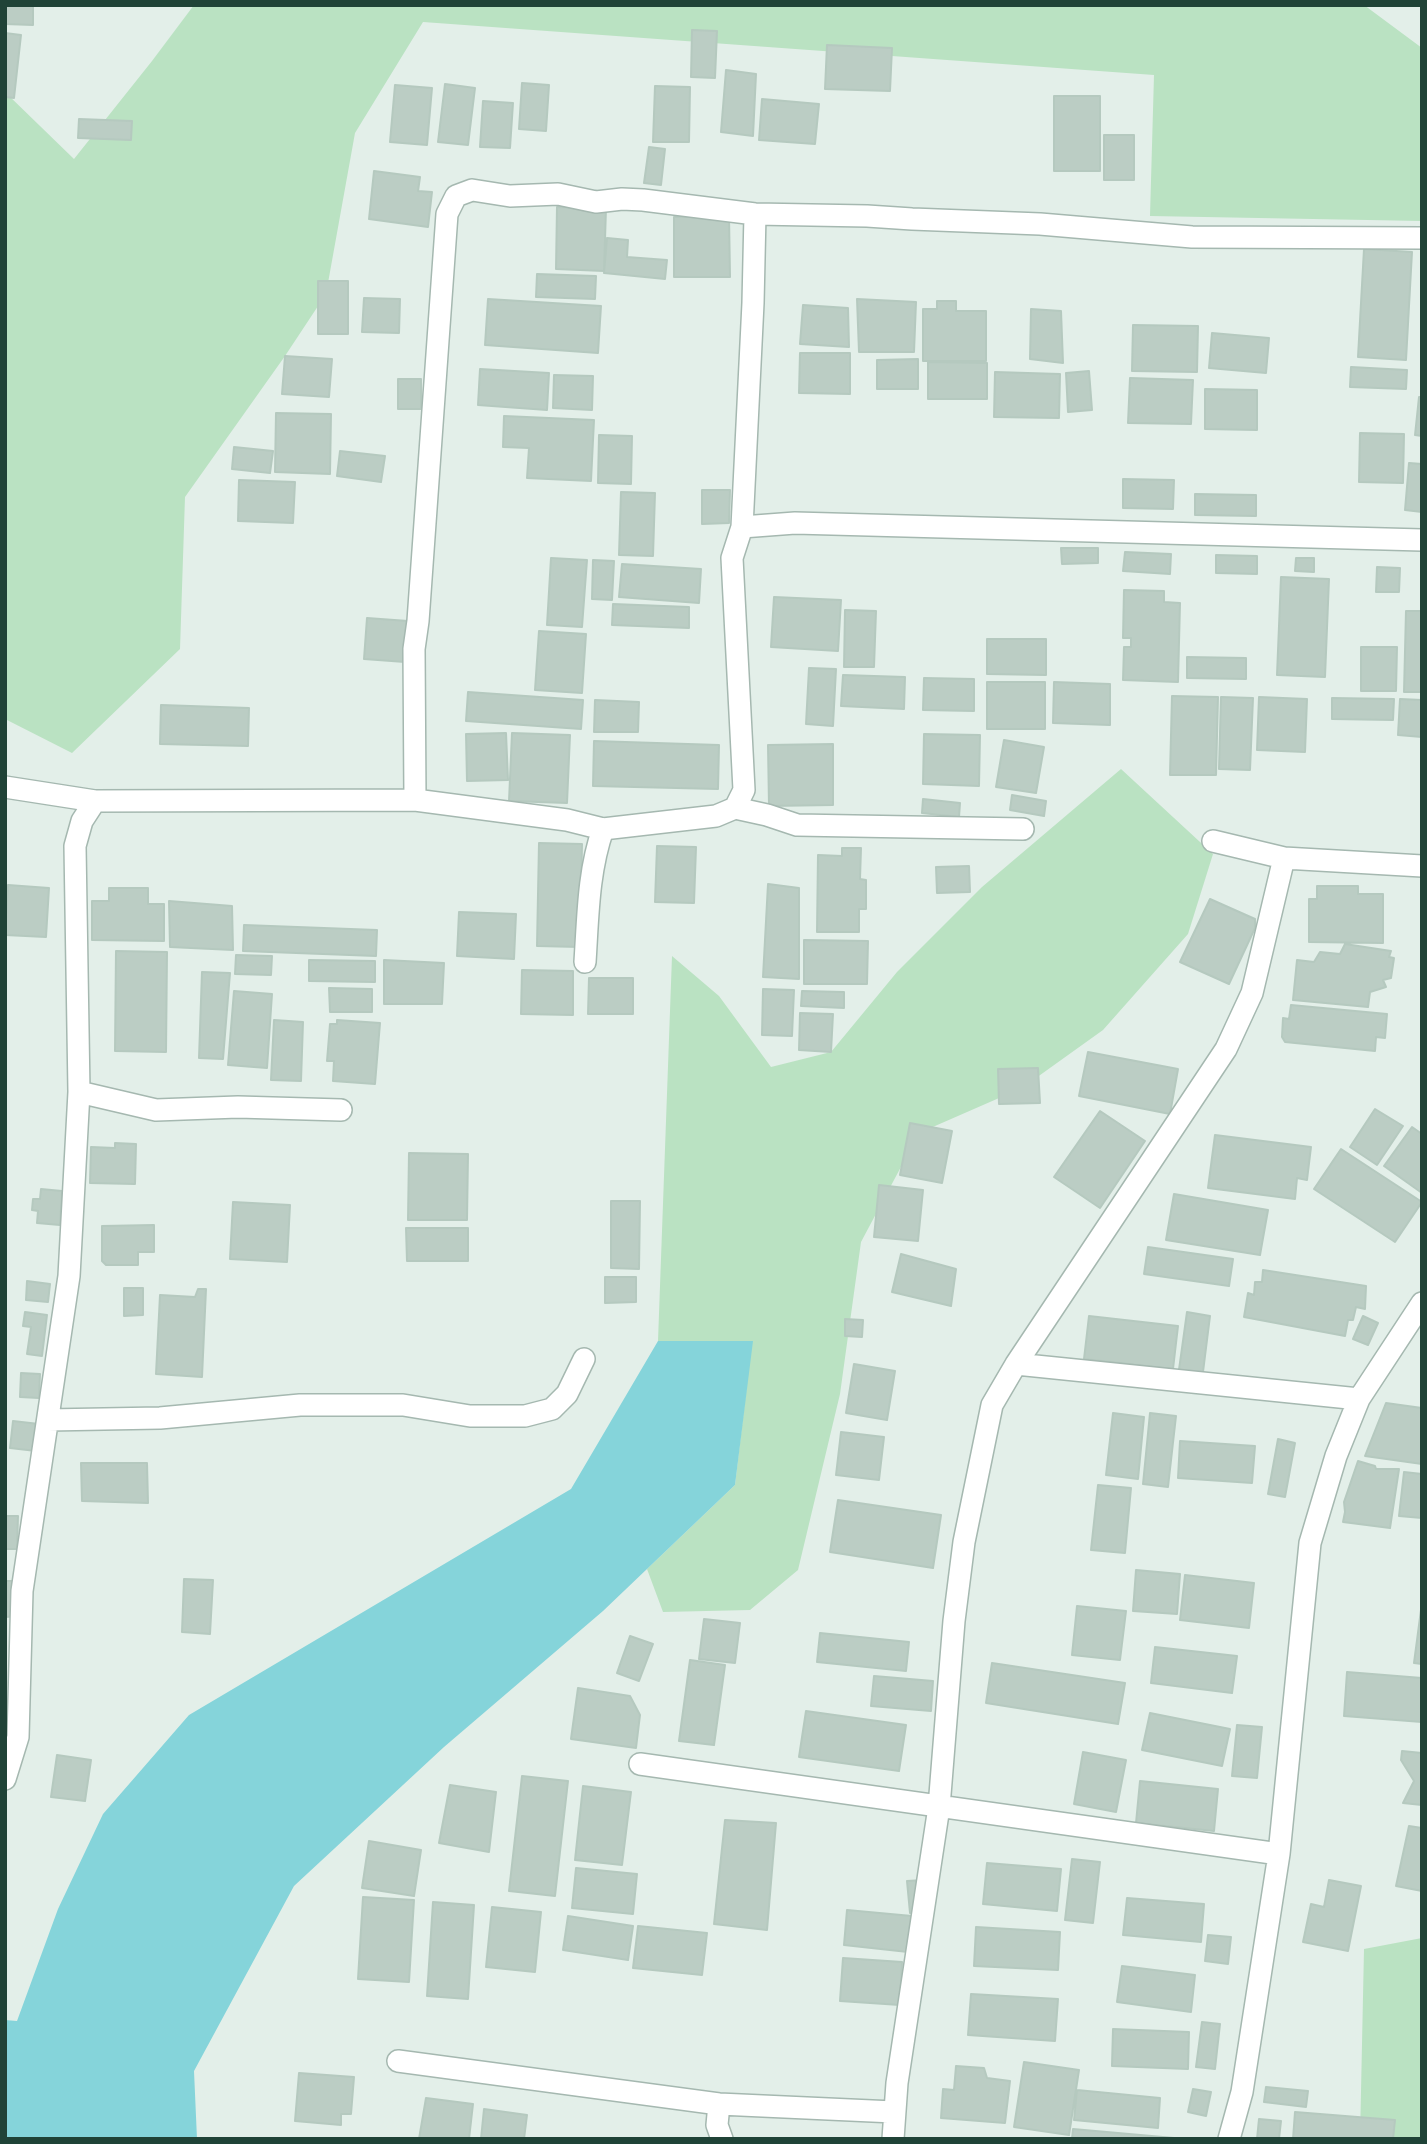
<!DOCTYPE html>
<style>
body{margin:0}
#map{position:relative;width:1427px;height:2144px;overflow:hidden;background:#e3efe9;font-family:Commissioner,sans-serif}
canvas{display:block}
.frame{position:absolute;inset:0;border:7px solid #204337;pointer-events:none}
</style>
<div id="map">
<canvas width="1427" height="2144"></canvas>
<div class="frame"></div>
</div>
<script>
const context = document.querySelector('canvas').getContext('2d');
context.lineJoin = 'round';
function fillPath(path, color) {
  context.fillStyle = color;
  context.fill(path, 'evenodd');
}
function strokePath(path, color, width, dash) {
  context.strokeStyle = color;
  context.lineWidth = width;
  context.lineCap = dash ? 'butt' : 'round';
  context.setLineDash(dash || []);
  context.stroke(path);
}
const green = new Path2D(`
 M194,5H1364L1422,48V221L1150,216L1154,75L423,22L355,133L326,294L285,356L185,497L180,649L72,753L5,719V92L74,159L152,61Z
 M1121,769L1213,854L1188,934L1103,1030L1022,1088L919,1133L861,1242L840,1394L798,1570L750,1610L663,1612L647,1569L735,1485L752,1341H658L672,956L719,996L771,1067L831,1052L897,972L982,887Z
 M1422,1938V2139H1360L1364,1949Z`);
const water = new Path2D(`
 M658,1341H753L735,1485L603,1611L444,1747L294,1886L194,2071L197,2139H5V2020L17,2021L58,1909L103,1814L189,1715L571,1489Z`);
const building = new Path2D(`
 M5,5H33V25L5,24Z
 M692,30L717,31L715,78L691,77Z
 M5,33L21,35L14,98L5,97Z
 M827,45L892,48L890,91L825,89Z
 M726,70L756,74L753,136L721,132Z
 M522,83L549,85L546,131L519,129Z
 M445,84L475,88L468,145L438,142Z
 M395,85L432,88L427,145L390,142Z
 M655,86L690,87L689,142H653Z
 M1054,96H1100V171H1054Z
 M762,99L819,104L815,144L759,140Z
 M483,101L513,103L510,148L480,147Z
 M79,119L132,121L131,140L78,138Z
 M1104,135H1134V180H1104Z
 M649,147L665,149L661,185L644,183Z
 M374,171L420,177L418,191L432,192L428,227L369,219Z
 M557,207L606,208L604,271L556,269Z
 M729,216L730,277H674V217Z
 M607,238L628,240L627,257L667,260L665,279L604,273Z
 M1364,249L1412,252L1406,360L1358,357Z
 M537,274L596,276L595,299L536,297Z
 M318,281H348V334H318Z
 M364,298L400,299L399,333L362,332Z
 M488,299L601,306L598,353L485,345Z
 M857,299L916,302L914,352H859Z
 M937,301H956V311H986V361H923V309H937Z
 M803,305L848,308L849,347L800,344Z
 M1031,309L1061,311L1063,363L1030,359Z
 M1133,325L1198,326L1197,372L1132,371Z
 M1212,333L1269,338L1266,373L1209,368Z
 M800,353H850V394L799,393Z
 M285,356L332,359L329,397L282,394Z
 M918,359V389H877V360Z
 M928,362L987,363V399H928Z
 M1351,367L1407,370L1406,389L1350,387Z
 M480,369L549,373L547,410L478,405Z
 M1089,371L1092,410L1068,412L1066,373Z
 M995,372L1060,374L1059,418L994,417Z
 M554,375L593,376L592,410L553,408Z
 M1130,378L1193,380L1191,424L1128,423Z
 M398,379H421V409H398Z
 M1205,389L1257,390V430L1205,429Z
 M1419,397H1422V436L1415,435Z
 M276,413L331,414L330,474L275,472Z
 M504,416L594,420L591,481L527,478L529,448L503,447Z
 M1360,433L1404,434L1403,483L1359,482Z
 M599,435L632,436L631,484L598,483Z
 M234,447L273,451L270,473L232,469Z
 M340,451L385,456L381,482L337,476Z
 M1409,463L1422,464V512L1405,510Z
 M1123,479L1174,480L1173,509L1123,508Z
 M239,480L295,482L293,523L238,521Z
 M702,490H730L729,523L702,524Z
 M621,492L655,493L653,556L619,555Z
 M1195,494L1256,495V516L1195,515Z
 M1061,548H1098V563L1062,564Z
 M1125,552L1171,554L1170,574L1123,571Z
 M1216,555L1257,556V574L1216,573Z
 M551,558L587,560L582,627L547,625Z
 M1296,558H1314V572L1295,571Z
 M593,560L614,561L612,600L592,599Z
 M622,564L701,569L699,603L619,597Z
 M1377,567L1400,568L1399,592H1376Z
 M1281,577L1329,579L1325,677L1277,675Z
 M1124,590L1164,591V602L1180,603L1178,682L1123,680L1124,647H1131V638H1123Z
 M774,597L841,600L838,651L771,647Z
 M613,604L689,607V628L612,625Z
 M845,610L876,611L874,667H844Z
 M1406,611H1422V692H1404Z
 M367,618L408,621L405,662L364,659Z
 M539,631L586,634L582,693L535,690Z
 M987,639H1046V675L987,674Z
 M1361,647H1397L1396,691H1361Z
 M1187,657L1246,658V679L1187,678Z
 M809,668L836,669L833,726L806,724Z
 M843,675L905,677L904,709L841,706Z
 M924,678L974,679V711L923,710Z
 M987,682H1045V729H987Z
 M1054,682L1110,684V725L1053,723Z
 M468,692L583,700L581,729L466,721Z
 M1172,696L1218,697L1216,775H1170Z
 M1221,697L1253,698L1250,770L1219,769Z
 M1259,697L1307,699L1305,752L1257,750Z
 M1332,698L1394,699L1393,720L1332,719Z
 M1400,699L1422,700V737L1398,735Z
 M595,700L639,702L638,732H594Z
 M161,705L249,708L248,746L160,744Z
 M506,733L508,780L467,781L466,734Z
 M512,733L570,735L567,803L509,801Z
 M924,734L980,735L979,786L923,784Z
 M1004,740L1044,747L1036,793L996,787Z
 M594,741L719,745L718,789L593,786Z
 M833,744V805L769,806L768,745Z
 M1012,795L1046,801L1044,816L1010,810Z
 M923,799L960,803L959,817L922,813Z
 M539,843L582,844L580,947L537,946Z
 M657,846L696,847L694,903L655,902Z
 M842,848H861L860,879L866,880V909H859V932H817L818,855L842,856Z
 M969,866L970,892L937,893L936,867Z
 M768,884L799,888V979L763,977Z
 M8,885L49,888L46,937L5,935Z
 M1317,886H1358V894H1383V943L1309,942V899H1317Z
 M109,888H148V904H164V941L92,940V901H109Z
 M1210,899L1255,919V928L1229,984L1180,962Z
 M169,901L232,906L233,950L170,947Z
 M459,912L516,914L514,959L457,956Z
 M244,925L377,930L376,956L243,951Z
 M804,940L868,941L867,984H804Z
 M1345,944L1391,951L1389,957L1394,958L1391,978L1383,980L1386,987L1370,992L1368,1007L1293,1000L1297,960L1314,962L1320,952L1340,954Z
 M116,951L167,952L166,1052L115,1051Z
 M236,955L272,956L271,975L235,974Z
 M309,960L375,961V982L309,981Z
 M384,960L444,963L442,1004H384Z
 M522,970L573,971V1015L521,1014Z
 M202,972L230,973L223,1059L199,1058Z
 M589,978H633V1014H588Z
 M329,988L372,989V1012H330Z
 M763,989L794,990L792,1036L762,1035Z
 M234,991L272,994L267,1068L228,1065Z
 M802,991L844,992V1008L801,1006Z
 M1291,1005L1387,1014L1385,1038L1376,1037L1375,1051L1285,1042L1282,1037L1283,1018L1289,1019Z
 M800,1013L833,1014L831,1052L799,1050Z
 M274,1020L303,1022L301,1081L271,1080Z
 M337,1020L380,1023L375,1084L333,1081L334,1061H327L330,1024H337Z
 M1088,1052L1178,1069L1170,1114L1079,1096Z
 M1038,1068L1040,1103L999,1104L998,1069Z
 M1375,1109L1403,1126L1377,1165L1350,1147Z
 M1100,1111L1145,1141L1100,1208L1054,1177Z
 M910,1123L952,1131L942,1183L900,1175Z
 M1412,1127L1422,1134V1193L1384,1166Z
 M1215,1135L1311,1147L1307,1180L1297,1178L1295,1199L1208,1188Z
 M115,1143L136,1144L135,1184L90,1183L91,1147L115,1148Z
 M1341,1149L1422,1202L1395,1242L1314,1189Z
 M409,1153L468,1154L467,1220H408Z
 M879,1185L923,1190L918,1241L874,1237Z
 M41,1189L62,1191L60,1225L37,1223L38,1211L32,1210L33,1199H40Z
 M1174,1194L1268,1210L1260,1255L1166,1240Z
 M611,1201H640L639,1269L611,1268Z
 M233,1202L290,1205L287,1262L230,1259Z
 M154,1225V1252H138V1265H106L102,1261V1226Z
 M406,1228H468V1261H407Z
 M1148,1247L1233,1259L1229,1286L1144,1274Z
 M901,1254L956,1269L951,1306L892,1292Z
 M1263,1270L1366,1286L1365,1309L1356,1307L1353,1320H1348L1345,1336L1244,1317L1248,1293L1254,1295L1255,1282H1262Z
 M605,1277H636V1302L605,1303Z
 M27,1281L50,1284L48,1302L26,1300Z
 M124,1288H143V1315L124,1316Z
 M198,1289H206L202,1377L156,1374L160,1295L195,1297Z
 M25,1312L47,1315L42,1356L27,1354L31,1327L23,1326Z
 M1187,1312L1210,1316L1202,1380L1178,1377Z
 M1089,1316L1178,1326L1173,1369L1084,1359Z
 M1363,1316L1378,1323L1368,1345L1353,1339Z
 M845,1319L863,1320L862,1337L845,1336Z
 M854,1364L895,1371L887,1420L846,1413Z
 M21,1373L40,1374L39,1398L20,1397Z
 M1386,1403L1422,1408V1464L1365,1456Z
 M1113,1413L1144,1417L1138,1479L1106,1475Z
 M1150,1413L1176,1416L1168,1487L1143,1484Z
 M13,1421L39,1424L36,1451L10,1448Z
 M841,1432L884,1437L879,1480L836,1475Z
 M1278,1439L1295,1443L1285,1497L1268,1494Z
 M1180,1441L1255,1446L1252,1483L1178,1478Z
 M1358,1461L1375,1466L1376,1469H1399L1390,1528L1343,1522L1345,1512L1344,1502Z
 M81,1463H147L148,1503L82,1501Z
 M1404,1472L1422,1474V1518L1399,1516Z
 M1098,1485L1131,1488L1125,1553L1091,1550Z
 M838,1500L941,1515L933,1568L830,1552Z
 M5,1516H18L17,1549H5Z
 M1136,1570L1180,1574L1177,1614L1133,1611Z
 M1185,1575L1254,1583L1249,1628L1180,1620Z
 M184,1579L213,1580L210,1634L182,1632Z
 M5,1581H21L20,1616L5,1617Z
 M1077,1606L1126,1611L1120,1660L1072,1655Z
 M1421,1610H1422V1664L1414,1663Z
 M704,1619L740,1623L735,1663L699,1659Z
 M820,1633L909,1642L906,1671L817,1662Z
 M630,1636L653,1644L639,1681L617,1673Z
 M1155,1647L1237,1656L1232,1693L1151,1683Z
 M690,1660L725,1665L714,1745L679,1741Z
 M992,1663L1125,1683L1118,1724L986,1703Z
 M1347,1672L1422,1678V1722L1344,1716Z
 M874,1676L933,1681L931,1711L871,1706Z
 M578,1688L630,1696L640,1715L636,1748L571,1739Z
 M806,1711L906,1725L899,1771L799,1757Z
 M1150,1713L1230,1729L1222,1766L1142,1750Z
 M1237,1725L1262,1727L1257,1778L1232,1776Z
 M1402,1751L1422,1753V1805L1403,1803L1414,1781L1401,1760Z
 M1083,1752L1126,1760L1116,1812L1074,1804Z
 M57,1755L91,1760L85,1801L51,1797Z
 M522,1776L568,1781L555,1896L509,1891Z
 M1140,1781L1218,1789L1214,1831L1136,1823Z
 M450,1785L496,1792L489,1852L439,1843Z
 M583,1786L631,1792L622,1865L575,1860Z
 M725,1820L776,1823L767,1930L714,1924Z
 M1409,1826L1422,1828V1891L1396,1886Z
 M369,1841L421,1850L414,1896L362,1888Z
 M1072,1859L1100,1862L1093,1923L1065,1920Z
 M987,1863L1061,1869L1057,1911L983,1904Z
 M576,1868L637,1874L633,1914L572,1908Z
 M924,1880L920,1912L910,1913L907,1881Z
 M1329,1880L1361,1886L1348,1951L1303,1942L1311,1904L1324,1907Z
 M363,1897L414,1900L409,1982L358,1979Z
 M1127,1898L1204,1904L1201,1942L1123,1935Z
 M433,1902L474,1905L468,1999L427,1996Z
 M492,1907L541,1912L535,1972L486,1967Z
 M847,1910L912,1916L908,1952L844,1945Z
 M568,1916L633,1926L628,1960L563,1950Z
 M638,1926L707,1933L702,1975L633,1968Z
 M976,1927L1060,1932L1058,1970L974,1966Z
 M1208,1935L1231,1937L1228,1964L1205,1961Z
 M843,1958L902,1962L900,2005L840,2001Z
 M1122,1966L1195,1975L1191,2012L1117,2002Z
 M971,1994L1058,1999L1055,2041L968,2035Z
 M1202,2022L1220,2024L1215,2069L1196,2067Z
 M1113,2029L1189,2032L1188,2069L1112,2066Z
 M1024,2062L1079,2070L1069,2135L1014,2127Z
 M956,2066L984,2068L987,2078L1010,2081L1005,2123L941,2118L943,2089L954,2090Z
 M299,2073L354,2077L351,2114H341V2125L295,2121Z
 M1266,2087L1308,2091L1306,2107L1264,2102Z
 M1193,2089L1211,2092L1206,2116L1188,2112Z
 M1077,2090L1160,2098L1158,2128L1074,2120Z
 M426,2098L473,2104L469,2139H419Z
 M484,2109L527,2115L524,2139H481Z
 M1295,2112L1395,2120L1393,2139H1293Z
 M1259,2119L1281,2121L1279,2139H1257Z
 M1073,2129L1174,2138V2139H1072Z`);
const minor = new Path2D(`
 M742,527L795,523L1422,540
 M5,787L95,801L415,800L567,820L603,829L716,816L735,808L767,815L797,825L1023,829
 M415,800L414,649L418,621L447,214L456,196L472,190L510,196L558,194L596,202L622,199L643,200L755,214L867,216L912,219L1040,224L1192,237L1422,238
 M735,808L744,790L732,558L742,527L753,303L755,214
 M1213,841L1284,858L1422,866
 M585,962C588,917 588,872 603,829
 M79,1092L156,1110L238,1107L341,1110
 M1016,1364L1359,1399
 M48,1420L160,1418L300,1405H403L470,1416H525L552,1409L567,1394L584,1359
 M640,1764L1279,1854
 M5,1779L18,1737L22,1591L69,1276L79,1092L75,846L82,821L95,801
 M398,2061L719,2104L894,2112
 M719,2104L717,2125L722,2139
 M893,2139L897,2083L939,1807L954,1621L964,1542L992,1405L1016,1364L1226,1049L1252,993L1284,858
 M1229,2139L1242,2092L1279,1854L1310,1543L1336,1456L1359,1399L1422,1303`);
fillPath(green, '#bae2c2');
fillPath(water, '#85d4da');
fillPath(building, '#bbcdc4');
strokePath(building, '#b5c9bf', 2);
strokePath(minor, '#a5b8b0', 24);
strokePath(minor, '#fff', 21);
</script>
